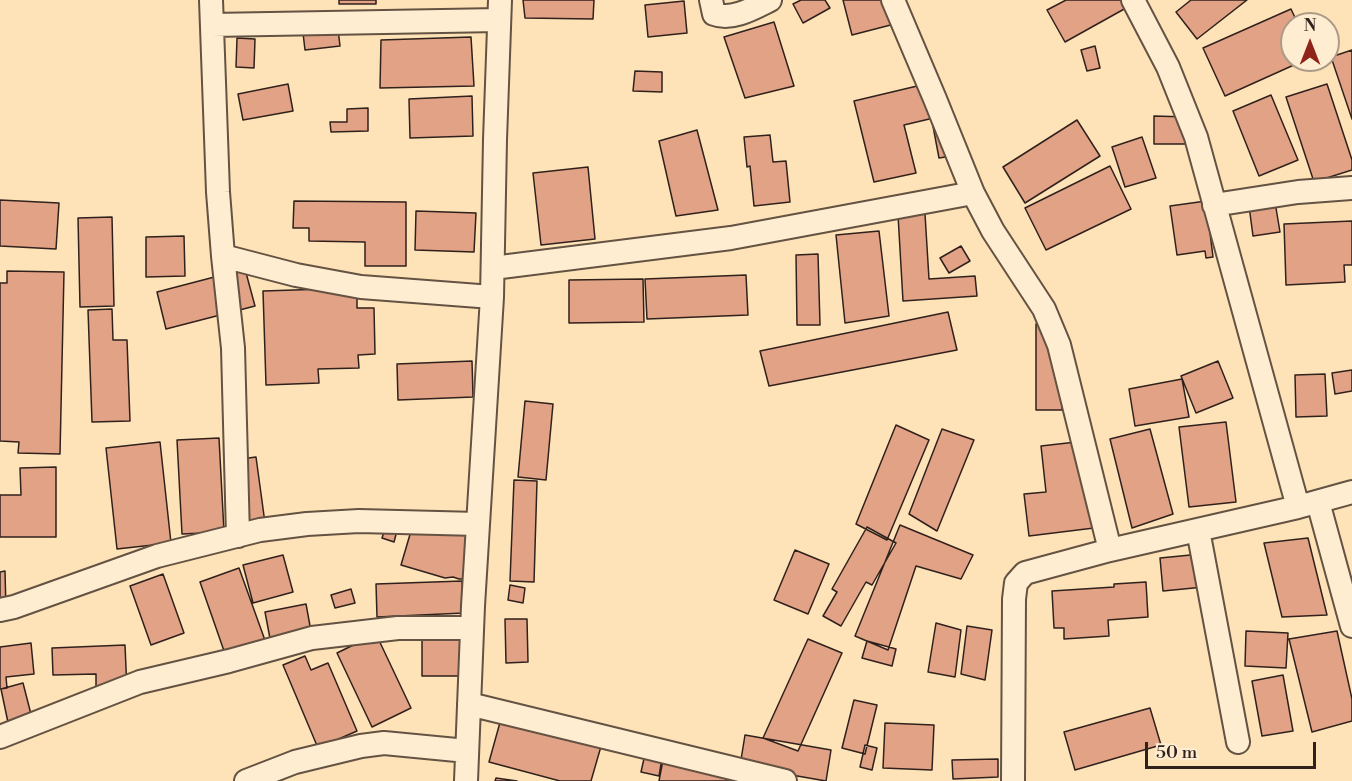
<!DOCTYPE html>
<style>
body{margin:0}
#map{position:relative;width:1352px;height:781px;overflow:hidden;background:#fee3b8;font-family:"Libre Bodoni",serif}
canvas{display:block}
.north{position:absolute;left:1280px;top:12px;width:60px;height:60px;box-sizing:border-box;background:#feedd1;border:2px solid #ac9b89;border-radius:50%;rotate:0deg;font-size:16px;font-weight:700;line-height:24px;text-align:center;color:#30211c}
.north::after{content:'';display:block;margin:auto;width:21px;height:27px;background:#8f2418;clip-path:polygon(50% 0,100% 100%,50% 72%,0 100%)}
.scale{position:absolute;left:1145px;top:742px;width:171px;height:27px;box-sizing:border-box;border:3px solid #30211c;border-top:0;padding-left:8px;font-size:18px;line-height:21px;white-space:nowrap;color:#30211c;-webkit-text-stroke:4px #feedd1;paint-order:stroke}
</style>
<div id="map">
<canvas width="1352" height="781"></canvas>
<div class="north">N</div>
<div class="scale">50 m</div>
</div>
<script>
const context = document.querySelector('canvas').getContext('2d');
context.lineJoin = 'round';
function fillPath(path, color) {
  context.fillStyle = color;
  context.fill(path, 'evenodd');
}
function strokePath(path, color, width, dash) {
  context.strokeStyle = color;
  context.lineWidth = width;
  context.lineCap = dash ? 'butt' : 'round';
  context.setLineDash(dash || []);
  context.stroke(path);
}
const building = new Path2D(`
 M339,0H376V4H339Z
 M523,0H594L593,19L525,18Z
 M801,0H825L830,8L803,23L793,4Z
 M843,0H901L906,21L852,35Z
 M1066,0H1133L1135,3L1065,42L1047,10Z
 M1191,0H1247L1197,39L1176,12Z
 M684,1L687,33L648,37L645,5Z
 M1291,9L1298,24H1292V60H1305L1225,96L1203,48Z
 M774,22L794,86L745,98L724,37Z
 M338,29L340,46L305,50L303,33Z
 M471,37L474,86L380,88L381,40Z
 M237,38L255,39L254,68L236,67Z
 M1095,46L1100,68L1087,71L1081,50Z
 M1352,50V119L1331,57Z
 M635,71L662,72V92L633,91Z
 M934,82L942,116L904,125L916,173L874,182L854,101Z
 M288,84L293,111L243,120L238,94Z
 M1327,84L1352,160V170L1314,182L1286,97Z
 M1271,95L1298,160L1259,176L1233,111Z
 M472,96L473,136L410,138L409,99Z
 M368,108V131L331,132L330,122H347V109Z
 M1154,116L1188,117V144H1154Z
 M1077,120L1100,156L1025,203L1003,167Z
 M932,121L958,155L939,158Z
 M697,130L718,210L676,216L659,141Z
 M770,135L773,162L786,161L790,202L754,206L750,166L747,167L744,137Z
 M1142,137L1156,178L1125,187L1112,147Z
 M1110,166L1131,209L1046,250L1025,208Z
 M588,167L595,239L541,245L533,173Z
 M0,200L59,203L56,249L0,246Z
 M294,201L406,202V266H365V242L309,241V228H293Z
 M1206,201L1213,257L1206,258L1205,251L1177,255L1170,206Z
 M1275,202L1280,232L1253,236L1249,206Z
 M416,211L476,213L474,252L415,250Z
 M925,214L929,279L975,276L977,296L903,301L898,215Z
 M112,217L114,306L80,307L78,218Z
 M1352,221V265H1344L1345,282L1286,285L1284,224Z
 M879,231L889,316L845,323L836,235Z
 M184,236L185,276L146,277V237Z
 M961,246L970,261L949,273L940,258Z
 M818,254L820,325H797L796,255Z
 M245,269L255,306L166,329L157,292Z
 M7,271L64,272L60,454L18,453L19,442L0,441V283H7Z
 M746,275L748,315L647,319L645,279Z
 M643,279L644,322L569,323V280Z
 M357,288V308H374L375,354L358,355L359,368L318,369L319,383L266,385L263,291Z
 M112,309L113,340H127L130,421L92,422L88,310Z
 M948,312L957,350L769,386L760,351Z
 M1036,324H1062V410H1036Z
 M472,361L473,397L398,400L397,364Z
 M1218,361L1233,398L1196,413L1181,376Z
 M1352,370V391L1335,394L1332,373Z
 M1325,374L1327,416L1296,417L1295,375Z
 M1182,379L1189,417L1135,426L1129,389Z
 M525,401L553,404L546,480L518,477Z
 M1226,422L1236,502L1189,507L1179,427Z
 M896,425L929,440L887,540L856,524Z
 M942,429L974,440L937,531L909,514Z
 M1150,429L1173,514L1132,528L1110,439Z
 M219,438L224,532L182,534L177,440Z
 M1085,441L1094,528L1029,536L1024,494L1046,492L1041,446Z
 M160,442L171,543L117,549L106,448Z
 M256,457L265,523L236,527L226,461Z
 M56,467V537H0V495H21L20,468Z
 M514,480L537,481L534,582L510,581Z
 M389,516L480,538L483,578L459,579L453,577L445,578L401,565L411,531L398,527L394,542L382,538Z
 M900,525L973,555L961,579L916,566L888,650L855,636Z
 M867,527L896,543L872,585L866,582L841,626L823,616L837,592L832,589Z
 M1308,538L1327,615L1282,617L1264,543Z
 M795,550L829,564L808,614L774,600Z
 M1201,554L1204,587L1163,591L1160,558Z
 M283,555L293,592L253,603L243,565Z
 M239,568L271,657L231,671L200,582Z
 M5,571L6,610H0V572Z
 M163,574L184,633L151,645L130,586Z
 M462,581L464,613L377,617L376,584Z
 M1146,582L1148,617L1108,620L1109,636L1064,639V628H1054L1052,591L1114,587V584Z
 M510,585L525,588L523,603L508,600Z
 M351,589L355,603L335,608L331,595Z
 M306,604L313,642L272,649L265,612Z
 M505,619H527L528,662L506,663Z
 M936,623L961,630L955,677L928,672Z
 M967,626L992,630L985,680L961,674Z
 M1246,631L1288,633L1286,668L1245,666Z
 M1337,631L1352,699V721L1312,732L1289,639Z
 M376,634L411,708L372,727L337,653Z
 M422,637L483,638L482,676H422Z
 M808,639L842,653L798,751L763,738Z
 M867,641L896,649L892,666L862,658Z
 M31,643L34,674L6,677L7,688L0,689V647Z
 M125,645L127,691L96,693V674L53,675L52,648Z
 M305,656L311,670L328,663L357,731L318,748L283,665Z
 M1283,675L1293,731L1262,736L1252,681Z
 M23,683L34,726L10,732L1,689Z
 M854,700L877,705L865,754L842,748Z
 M504,708L604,736L591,781H560L489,762Z
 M1150,708L1161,745L1075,770L1064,732Z
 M885,723L934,725L932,770L883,768Z
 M745,735L831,750L826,781L740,766Z
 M865,745L877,748L872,770L860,767Z
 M645,754L662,758L659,776L641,772Z
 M998,759V777L953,779L952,760Z
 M663,760L755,781H659Z
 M496,778L517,781H495Z`);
const minor = new Path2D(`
 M211,0L218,192L223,256L233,348L238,536
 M711,0L714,14C732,21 754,8 770,0
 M893,0L935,99L973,193L993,231L1044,309L1059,345L1110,550
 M1133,0L1168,67L1196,137L1298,507
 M212,25L499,20
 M1214,205L1298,192L1352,188
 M223,256L296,275L361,287L492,297
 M493,268L731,238L973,193
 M1318,502L1352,626
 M1198,530L1238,742
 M0,610L14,607L157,556L260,530L307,524L359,521L478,524
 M469,704L785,781
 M0,737L140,682L229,661L312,638L398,628H472
 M246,781L295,762L361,746L384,743L467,751
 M466,781L473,606L492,297L495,140L500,0
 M1013,781L1014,599L1016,583L1025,573L1110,550L1298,507L1352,492`);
fillPath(building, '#e1a286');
strokePath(building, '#30211c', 1.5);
strokePath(minor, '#645243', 26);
strokePath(minor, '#feedd1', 22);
</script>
